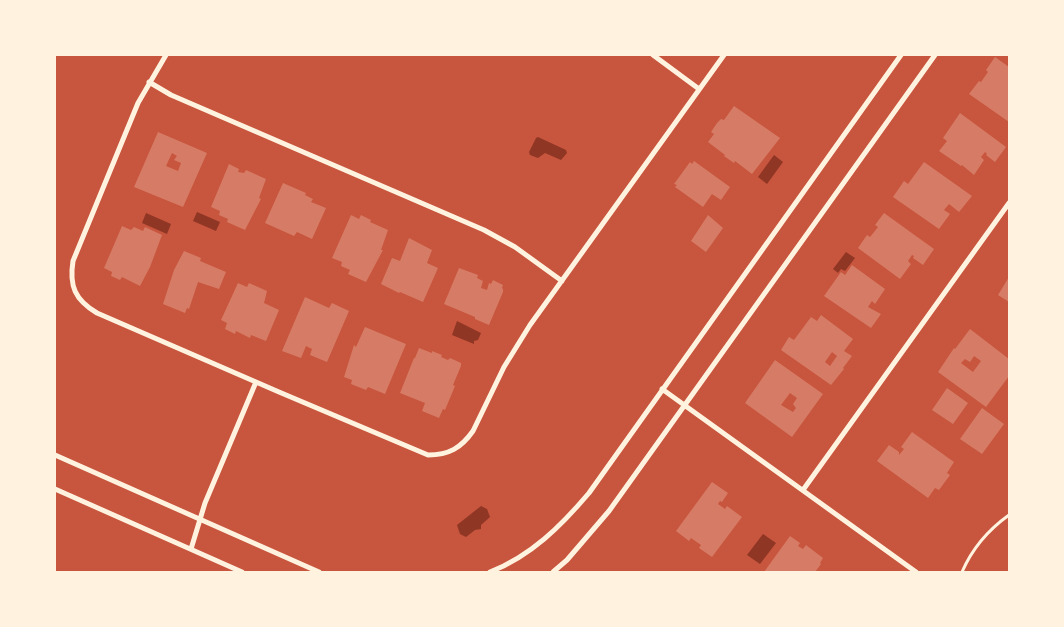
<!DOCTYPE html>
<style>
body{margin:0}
#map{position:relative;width:1064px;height:627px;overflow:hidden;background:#c8553d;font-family:"Times New Roman",serif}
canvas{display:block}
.frame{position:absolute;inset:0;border:56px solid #fff3e0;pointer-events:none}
</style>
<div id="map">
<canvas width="1064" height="627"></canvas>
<div class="frame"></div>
</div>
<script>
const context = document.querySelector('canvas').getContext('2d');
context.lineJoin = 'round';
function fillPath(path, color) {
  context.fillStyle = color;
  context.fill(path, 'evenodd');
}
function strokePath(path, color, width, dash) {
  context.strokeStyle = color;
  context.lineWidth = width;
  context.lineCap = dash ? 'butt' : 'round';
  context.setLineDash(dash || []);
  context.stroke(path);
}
const water = new Path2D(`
 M538,137L566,150L567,153L561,160L545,153L538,158L530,155L529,152L536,138Z
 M774,155L783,162L767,184L758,177Z
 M197,212L220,222L216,231L193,221Z
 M146,213L171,224L167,234L142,223Z
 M846,252L855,258L845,271L841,269L838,273L833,269Z
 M457,321L481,333L478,340L474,341V344L452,335Z
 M481,506L487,509L490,517L481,525V529L475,530L466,537L460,534L457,525Z
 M763,534L776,543L760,564L747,555Z`);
const building = new Path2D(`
 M995,57L1009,67V122L969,94L979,81L981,82L988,72L986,70Z
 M734,106L780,138L752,174L735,161L734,163L724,156L725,155L708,142L714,134L711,132L717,123L721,119L724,120Z
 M960,113L1006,147L995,162L986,155L987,154L985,152L981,157L984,160L974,175L962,165L961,166L939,151L947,141L943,138Z
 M158,132L207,153L183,207L134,187ZM172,153L177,156L174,160L181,163L178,171L166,166Z
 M694,161L730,187L721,200L712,194L703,207L675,187L677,185L674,184L690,162L692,164Z
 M924,162L972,196L959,212L949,204L944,210L950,214L939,229L893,197L904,181L908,184Z
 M229,164L239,169L238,172L244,173L246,170L266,179L259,198L261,199L245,230L227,222L228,219L219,215L220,211L211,207Z
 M283,183L306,193L305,195L313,199L311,202L326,208L312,239L297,232L294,236L265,223Z
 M884,213L934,249L923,265L913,258L914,256L912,255L908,261L911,264L900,279L858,248L867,235L870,237L878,227L875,225Z
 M351,215L359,219L361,215L371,220L370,222L388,230L381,250H383L366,282L348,274L350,270L341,266L342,262L332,258Z
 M708,215L723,228L706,252L691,241Z
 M122,226L131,230L134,227L143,231L145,227L162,235L150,267L140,286L122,277L120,280L111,276L112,272L104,268Z
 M409,238L432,250L427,263L438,268L423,302L400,292L399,293L381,284L392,258L400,261Z
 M184,251L201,258L200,261L226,272L219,289L198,282L189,309L187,308L185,313L163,304L174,270Z
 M852,265L885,289L875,304L872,301L868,307L881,314L871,328L824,296L841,272L845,275Z
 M459,268L478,275L477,278L483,281L481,288L487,290L489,283L491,284L493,280L503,285L502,288L503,289V292L489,325L475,319V317L444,304Z
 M1009,277V302L998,295Z
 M238,283L247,287L249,283L267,291L264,303L279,310L266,341L251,335L250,338L236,331L235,334L225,329L227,323L221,320Z
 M305,297L329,308L332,303L349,311L327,362L310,355L312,349L306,346L301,358L282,351Z
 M821,315L853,339L844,351L852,356L843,368L844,369L831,385L781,350L789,337L794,340L811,317L817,321ZM832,352L837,356L830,366L825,362Z
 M365,327L406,344L385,394L368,387L366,390L351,384L352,380L344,377L354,345L356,347Z
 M970,329L1009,359V376L986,407L938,372L954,348L955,349ZM974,356L981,361L973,372L961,363L965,359L970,362Z
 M419,348L432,353V351L442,355L441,357L448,360L450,358L461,363V366L453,385L455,386L445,410L443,409L439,418L422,411L425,403L400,393L414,358H415Z
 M775,360L823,394L792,437L745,403ZM790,393L797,398L793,404L796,408L793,412L781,405Z
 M947,388L968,403L953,424L932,410Z
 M982,408L1004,424L982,454L960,439Z
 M912,432L954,462L947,473L950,475L939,490L935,488L928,498L877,461L889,445L899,452V455L904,449L901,447Z
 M712,482L728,493L722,502L720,501L718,504L725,509L727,506L742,517L712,557L699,548L701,545L691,538L689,541L676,531Z
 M790,536L800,543L798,546L803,549L806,545L823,558L820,563L821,564L815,572H764Z`);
const path = new Path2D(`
 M962,572C972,549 988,530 1009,515`);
const minor = new Path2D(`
 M166,55L138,103L73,261C69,286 75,300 97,313L279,392L428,455C449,455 461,448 473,431L504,367L530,325L724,55
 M653,55L699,89
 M149,82L171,95L484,230L515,247L562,281
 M662,389L916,572
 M55,455L319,572
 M55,489L242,572
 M803,490L1009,203
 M191,549L205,503L256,382
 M490,572C531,556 561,526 589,493L901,55
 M553,572L567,560L609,511L935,55`);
fillPath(water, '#8f3625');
fillPath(building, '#d67c66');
strokePath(path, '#fff3e0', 3);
strokePath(minor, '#fff3e0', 5);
</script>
